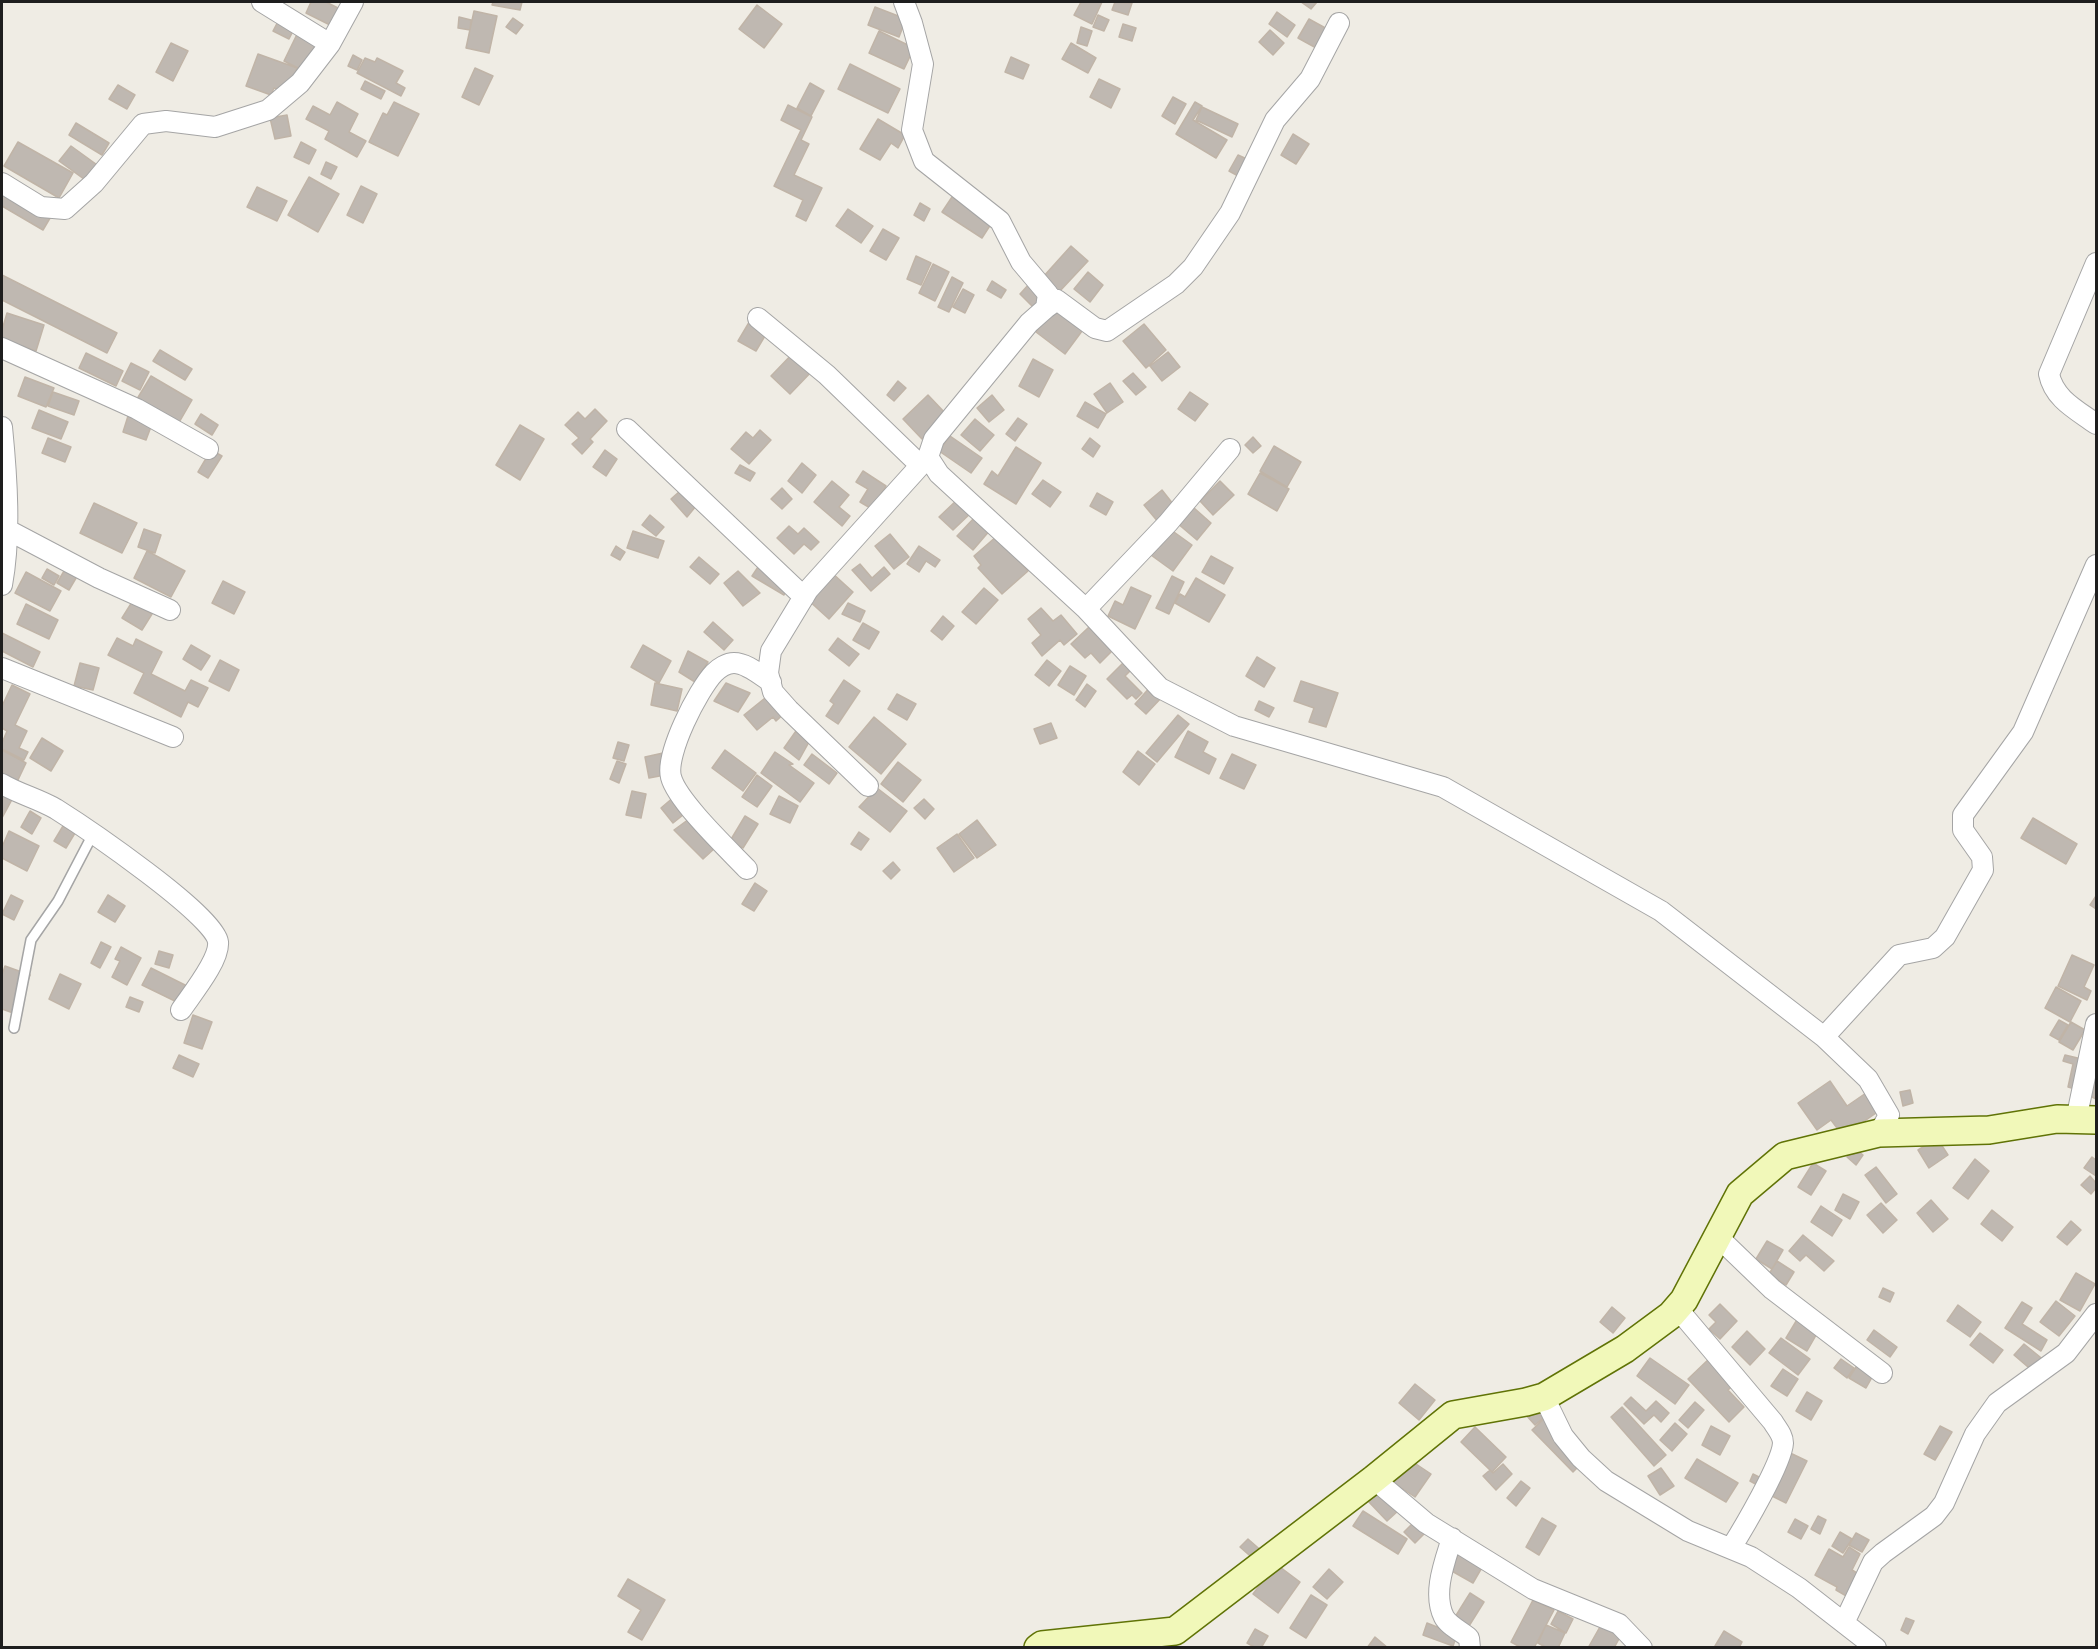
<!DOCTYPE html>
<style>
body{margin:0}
#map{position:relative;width:2098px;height:1649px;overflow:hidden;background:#efece4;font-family:Manrope,sans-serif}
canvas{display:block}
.frame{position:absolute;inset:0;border:3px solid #1e1e1e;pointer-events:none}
</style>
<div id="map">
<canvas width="2098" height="1649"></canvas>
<div class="frame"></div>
</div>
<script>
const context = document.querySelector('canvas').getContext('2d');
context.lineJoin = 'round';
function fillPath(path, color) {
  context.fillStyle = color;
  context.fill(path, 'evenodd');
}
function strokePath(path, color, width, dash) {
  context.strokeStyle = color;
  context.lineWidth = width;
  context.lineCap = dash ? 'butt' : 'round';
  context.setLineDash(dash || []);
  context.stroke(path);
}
const building = new Path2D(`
 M311,2H326L338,8L330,25L306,13Z
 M493,2H522L520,10L492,5Z
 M1081,2H1102L1092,24L1074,15Z
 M1115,2L1132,3L1128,15L1112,10Z
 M1301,2H1317L1311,9Z
 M757,5L782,24L764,48L739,29Z
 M875,7L906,19L899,37L868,25Z
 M284,10L300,17L289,39L273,31Z
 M474,11L497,16L489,53L466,48Z
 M1277,12L1295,25L1287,37L1269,24Z
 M1098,15L1109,20L1104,31L1093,27Z
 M459,17L471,20L470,30L458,28Z
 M513,18L523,25L516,34L506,27Z
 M1309,19L1329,30L1318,49L1298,38Z
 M1123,24L1136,28L1132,41L1119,37Z
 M301,26L325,50L312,75L284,61Z
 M1081,27L1092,31L1087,46L1077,43Z
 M1270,30L1284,43L1273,55L1259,42Z
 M879,31L914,48L904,69L869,53Z
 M171,43L188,51L173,81L156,72Z
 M1071,43L1096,58L1088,73L1062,59Z
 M258,54L297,68L288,93L274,88L271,95L246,86Z
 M353,55L362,60L357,70L348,66Z
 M1011,57L1029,65L1023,79L1005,72Z
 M365,58L375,62L377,58L403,71L396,83L405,88L401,96L357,73Z
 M850,64L900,89L888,113L838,89Z
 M475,68L493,76L479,105L462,97Z
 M1099,79L1120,89L1111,108L1090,97Z
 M365,81L385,91L381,99L361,89Z
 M810,83L824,91L811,116L797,108Z
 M118,85L135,95L127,109L109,99Z
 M1173,97L1186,104L1175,124L1162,116Z
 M337,102L358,114L349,132L366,141L357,157L325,139L329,131L306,119L313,106L330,115Z
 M394,102L419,114L398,156L369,142L383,113L387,115Z
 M1195,102L1202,106L1193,120L1227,140L1216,158L1176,134Z
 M788,105L812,117L801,140L809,144L794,175L822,188L806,221L796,216L803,200L774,186L801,130L781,120Z
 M1202,107L1238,124L1232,137L1196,120Z
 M287,115L291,136L275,139L270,118Z
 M878,119L905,135L898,148L891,143L880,160L860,149Z
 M76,123L109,143L102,155L69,135Z
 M1293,134L1309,144L1296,164L1281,155Z
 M18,142L73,173L59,198L4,166Z
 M301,142L316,150L309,164L294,157Z
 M71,146L100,167L88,182L59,161Z
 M1238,155L1249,160L1240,177L1229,171Z
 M326,162L337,167L331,179L321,174Z
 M309,177L339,194L318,232L288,215Z
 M2,183L53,213L43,230L2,206Z
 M361,186L377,194L363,223L347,215Z
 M257,187L287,201L277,221L247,207Z
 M952,197L991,224L982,238L942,212Z
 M920,203L930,209L924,221L914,215Z
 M848,209L873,226L861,243L836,226Z
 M883,229L899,238L886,260L870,251Z
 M1071,246L1088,261L1059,292L1043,277Z
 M916,256L931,263L921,285L907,279Z
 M933,264L949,272L935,301L919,293Z
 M1088,272L1103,285L1090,302L1074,289Z
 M2,275L117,333L107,353L2,300Z
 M952,277L963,283L949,312L938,307Z
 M992,281L1006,290L1001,298L987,290Z
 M1030,283L1044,296L1033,307L1020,294Z
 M963,289L974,295L965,313L953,307Z
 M1055,306L1085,327L1065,354L1036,332Z
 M7,313L44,325L36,351L2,339V330Z
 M754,314L772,324L756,351L738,341Z
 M1144,324L1166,350L1146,368L1123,341Z
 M797,349L816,367L790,394L771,376Z
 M160,350L192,369L185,380L153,361Z
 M1168,352L1180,367L1162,381L1150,366Z
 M86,353L123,371L116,386L79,368Z
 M1033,359L1053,370L1039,397L1019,386Z
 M131,363L149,372L140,390L122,381Z
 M1133,373L1146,387L1136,395L1123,381Z
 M151,376L192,400L177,426L137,399Z
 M25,377L54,388L46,407L18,396Z
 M898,381L906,388L894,401L887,395Z
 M1110,383L1123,402L1107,413L1094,394Z
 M53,392L79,401L74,415L48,406Z
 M1190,392L1208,404L1195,421L1178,409Z
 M928,395L947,415L922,439L903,419Z
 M992,395L1004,410L989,422L977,408Z
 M1085,402L1106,414L1098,428L1077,416Z
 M595,409L607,421L590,439L593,442L582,454L572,444L579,438L565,425L578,412L585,419Z
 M39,410L68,422L61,439L32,428Z
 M201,414L218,425L212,435L195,424Z
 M128,416L152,424L146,440L123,432Z
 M1018,418L1027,424L1015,441L1006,434Z
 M975,419L994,435L980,451L961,435Z
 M520,425L544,439L520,480L496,465Z
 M760,430L771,440L749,464L731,449L746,432L753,438Z
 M950,436L982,458L971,473L939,451Z
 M1253,437L1261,446L1253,453L1245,445Z
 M48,438L71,447L65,462L42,453Z
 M1090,438L1100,446L1093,457L1082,449Z
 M1274,446L1301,462L1287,487L1260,471Z
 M1016,447L1041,463L1016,504L984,484L992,471L998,476Z
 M211,450L222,456L208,478L198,472Z
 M605,450L617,459L606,476L593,467Z
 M802,463L816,475L802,493L788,481Z
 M740,465L755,473L750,481L735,473Z
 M863,471L886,486L872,509L860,502L868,489L856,482Z
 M1260,473L1289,489L1277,511L1248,494Z
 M1043,480L1061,492L1050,507L1032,494Z
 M832,481L849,495L839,507L850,516L842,526L814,502Z
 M1220,481L1234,495L1213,515L1200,501Z
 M782,488L792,499L782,509L771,499Z
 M1162,490L1177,509L1159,523L1144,505Z
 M680,491L696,506L687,517L671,499Z
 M1097,493L1113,502L1106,515L1090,506Z
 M959,498L973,511L953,530L939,517Z
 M1185,500L1211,523L1197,540L1177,523Z
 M94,503L137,523L122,553L80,533Z
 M650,515L664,527L656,536L642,525Z
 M975,517L991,529L973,550L957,536Z
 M789,526L798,534L804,528L819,542L811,550L804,544L794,554L777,538Z
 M1167,527L1192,545L1173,571L1144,550Z
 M144,529L161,535L155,553L138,547Z
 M633,531L664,541L658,558L627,548Z
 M890,534L909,557L894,569L875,546Z
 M997,536L1028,571L1002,594L978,568L981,565L974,556Z
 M616,546L625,552L620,560L611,555Z
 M919,546L940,560L935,567L926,561L919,572L907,564Z
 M147,551L185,571L171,597L134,578Z
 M1211,556L1233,568L1224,584L1202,572Z
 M699,557L719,574L710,584L690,567Z
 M760,564L788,586L784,595L752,576Z
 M860,564L872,578L884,567L890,574L871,591L852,570Z
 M67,566L79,573L69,590L57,583Z
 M47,569L59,576L54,585L42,578Z
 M738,571L760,593L743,606L724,583Z
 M26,572L61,591L50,611L15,593Z
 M831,572L853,592L829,619L807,599Z
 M1172,576L1184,582L1169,614L1156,608Z
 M1196,578L1225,595L1209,622L1175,603L1180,594L1185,597Z
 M223,581L245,592L234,614L212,603Z
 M1131,587L1151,596L1135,629L1108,616L1115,601L1123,605Z
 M984,588L998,600L976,624L962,612Z
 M132,602L152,614L142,630L122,618Z
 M848,603L865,611L860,622L842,614Z
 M26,604L58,620L49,639L17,624Z
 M1041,608L1053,621L1061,615L1077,634L1064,645L1060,640L1042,656L1032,643L1041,635L1028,619Z
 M943,616L954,626L942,640L931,631Z
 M713,622L733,640L724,650L704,632Z
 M863,623L879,632L869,649L853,640Z
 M1089,627L1112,651L1100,663L1091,653L1085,658L1071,644Z
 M2,633L40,652L33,667L2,651Z
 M117,638L133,646L136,639L162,652L151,674L185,691L191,680L208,688L198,707L188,702L181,717L134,693L144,673L108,655Z
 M838,638L859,654L849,666L829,650Z
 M191,645L210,656L201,670L183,659Z
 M643,645L671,661L659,683L631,667Z
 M688,651L708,662L695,682L679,672Z
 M1257,657L1275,668L1264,687L1246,676Z
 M1127,659L1134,667L1125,676L1142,693L1136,699L1132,695L1127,699L1107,679Z
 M220,660L239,670L229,691L209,681Z
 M1047,660L1061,671L1049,686L1035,675Z
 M80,663L99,668L93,690L74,686Z
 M1070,666L1086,676L1074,695L1058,685Z
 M844,680L860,691L838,724L826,716L834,704L830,701Z
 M1301,681L1338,693L1326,727L1309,722L1314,708L1294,701Z
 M655,683L682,689L677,711L651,705Z
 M726,683L750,693L738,712L714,701Z
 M1087,684L1096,691L1085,707L1076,700Z
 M12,685L30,694L15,725L27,731L19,748L28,752L24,760L2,749V743L7,731L2,728V706Z
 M1152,685L1164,695L1146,714L1135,704Z
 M770,694L786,712L776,721L773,717L757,730L744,715Z
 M897,694L916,704L907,720L888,709Z
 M1259,701L1274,708L1269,717L1255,710Z
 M1178,715L1189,724L1157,762L1146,753Z
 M874,717L906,744L881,774L849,747Z
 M1051,723L1057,738L1040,744L1034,729Z
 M796,731L809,742L799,760L784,748Z
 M1188,731L1208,742L1203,752L1216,759L1209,774L1175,757Z
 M42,738L63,751L51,771L30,758Z
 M618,742L629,745L624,761L613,758Z
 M2,750L26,763L17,782L2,774Z
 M725,750L756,773L743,791L712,768Z
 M1138,751L1155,764L1139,785L1123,772Z
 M775,752L793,764L789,765L814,783L800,802L761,773Z
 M663,753L665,775L649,778L645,757Z
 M812,754L837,773L829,784L804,765Z
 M1232,754L1256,765L1244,789L1220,778Z
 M617,761L626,764L619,783L610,779Z
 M898,762L921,780L903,802L881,784Z
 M757,775L772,786L757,807L742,797Z
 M2,786L15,794L2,818Z
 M877,788L907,811L890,832L859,807Z
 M632,791L646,794L641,818L626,815Z
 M675,796L688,811L673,823L661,808Z
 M779,796L798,806L790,823L770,814Z
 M924,799L934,809L925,819L914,808Z
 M30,811L41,818L32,834L21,827Z
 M745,816L758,824L743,848L730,841Z
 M2033,818L2077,844L2066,864L2021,838Z
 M689,819L715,848L703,859L674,830Z
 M977,820L996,845L977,858L959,834Z
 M63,826L75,833L66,848L54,841Z
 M9,831L39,846L27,871L2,858V847Z
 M859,832L869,839L861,850L851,844Z
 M957,834L974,858L954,872L937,848Z
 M893,862L900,870L891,879L883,871Z
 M755,883L767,891L754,911L742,904Z
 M11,895L23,901L14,920L2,914Z
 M108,895L125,906L115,922L98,912Z
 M2096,896V909L2090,905Z
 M101,942L111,947L100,968L91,963Z
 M121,947L141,958L127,985L112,977L120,961L115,959Z
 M159,951L173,955L169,968L155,964Z
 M2072,955L2094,965L2084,987L2091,991L2087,1000L2058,986Z
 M5,966L30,975L16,1014L2,1009V975Z
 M151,968L189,987L181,1004L142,985Z
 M60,974L81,984L69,1009L49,999Z
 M2056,987L2081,1001L2070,1022L2045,1008Z
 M130,997L143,1002L139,1012L126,1007Z
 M193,1015L212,1022L202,1049L184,1043Z
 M2059,1020L2068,1025L2059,1040L2050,1035Z
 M2071,1022L2085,1030L2073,1050L2059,1042Z
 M179,1055L199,1064L193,1077L173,1068Z
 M2065,1055L2086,1060L2079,1090L2068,1087L2073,1064L2063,1061Z
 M2096,1068V1099L2084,1093Z
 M1830,1081L1847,1106L1866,1093L1879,1111L1843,1136L1831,1120L1817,1130L1798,1103Z
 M1910,1090L1913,1103L1903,1106L1900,1092Z
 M1937,1138L1948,1155L1929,1168L1918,1150Z
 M1854,1148L1863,1155L1856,1165L1847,1157Z
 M2092,1157L2096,1160V1176L2084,1168Z
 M1975,1159L1989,1171L1968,1199L1953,1188Z
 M1813,1163L1826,1171L1811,1195L1798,1187Z
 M1876,1167L1897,1194L1886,1203L1865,1175Z
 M2090,1176L2096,1183V1188L2091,1194L2081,1185Z
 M1843,1194L1859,1202L1850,1219L1835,1210Z
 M1931,1200L1948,1219L1933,1232L1917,1213Z
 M1881,1203L1897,1220L1883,1233L1867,1215Z
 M1821,1206L1842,1220L1832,1236L1811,1222Z
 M1992,1210L2013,1227L2002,1241L1981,1224Z
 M2071,1221L2081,1230L2067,1245L2057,1237Z
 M1803,1235L1834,1261L1824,1271L1806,1255L1800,1261L1789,1251Z
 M1767,1241L1783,1250L1772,1269L1756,1259Z
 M1777,1261L1794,1272L1786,1285L1769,1274Z
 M2076,1273L2095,1284L2080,1311L2060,1300Z
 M1883,1288L1894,1293L1890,1302L1879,1297Z
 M2056,1301L2075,1316L2059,1336L2040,1322Z
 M2022,1302L2032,1308L2022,1324L2047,1340L2041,1351L2005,1328Z
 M1720,1304L1737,1321L1720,1339L1709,1329L1716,1322L1709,1315Z
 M1958,1305L1981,1322L1970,1337L1947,1321Z
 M1612,1307L1625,1318L1613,1333L1600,1322Z
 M1798,1318L1819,1330L1807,1351L1786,1338Z
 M1874,1330L1897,1347L1890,1357L1867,1340Z
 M1747,1331L1765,1349L1750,1365L1732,1347Z
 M1980,1333L2003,1350L1993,1363L1970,1345Z
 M1781,1338L1810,1359L1798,1375L1769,1353Z
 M2024,1344L2045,1361L2035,1373L2014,1355Z
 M1712,1356L1737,1382L1728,1390L1744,1407L1729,1422L1688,1379Z
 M1863,1356L1879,1365L1866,1388L1849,1378Z
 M1650,1358L1689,1385L1675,1404L1637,1376Z
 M1841,1359L1854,1368L1847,1378L1834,1368Z
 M1783,1369L1798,1379L1787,1396L1771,1386Z
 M1415,1384L1435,1400L1419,1420L1399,1403Z
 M1807,1392L1822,1401L1811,1420L1796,1411Z
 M1631,1397L1646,1411L1656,1401L1669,1413L1661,1422L1654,1415L1644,1424L1624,1404Z
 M1695,1402L1704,1410L1688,1428L1679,1420Z
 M1532,1407L1543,1418L1535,1425L1525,1414Z
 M1622,1407L1666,1455L1654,1466L1611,1417Z
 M1547,1416L1587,1458L1573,1472L1532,1430Z
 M1675,1423L1687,1434L1672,1451L1660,1440Z
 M1711,1426L1730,1436L1720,1455L1702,1445Z
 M1940,1426L1952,1432L1935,1460L1924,1454Z
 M1475,1427L1506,1457L1492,1472L1461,1442Z
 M1786,1451L1807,1461L1786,1503L1766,1493Z
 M1697,1459L1738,1483L1726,1502L1685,1478Z
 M1413,1462L1431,1474L1415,1497L1391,1481L1401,1466L1407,1470Z
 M1503,1464L1512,1474L1496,1490L1483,1476L1490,1470L1493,1473Z
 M1661,1468L1674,1486L1660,1495L1648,1476Z
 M1753,1474L1765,1480L1761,1487L1750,1481Z
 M1521,1481L1530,1488L1516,1506L1507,1498Z
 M1379,1489L1399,1510L1387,1521L1367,1500Z
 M1363,1511L1407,1539L1398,1554L1353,1526Z
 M1818,1516L1826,1520L1820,1534L1811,1529Z
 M1542,1518L1556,1526L1539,1555L1526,1547Z
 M1795,1519L1808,1526L1801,1539L1788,1532Z
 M1415,1521L1426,1532L1415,1543L1404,1532Z
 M1840,1532L1852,1539L1843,1553L1832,1546Z
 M1856,1533L1869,1540L1862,1552L1849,1545Z
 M1248,1539L1264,1553L1257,1562L1240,1547Z
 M1849,1547L1860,1554L1852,1570L1867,1579L1855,1601L1836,1590L1837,1587L1815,1575L1829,1549L1843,1557Z
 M1460,1551L1484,1564L1473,1583L1450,1570Z
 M1276,1564L1300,1582L1278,1613L1253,1594Z
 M1329,1569L1343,1582L1327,1599L1313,1587Z
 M628,1579L665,1600L642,1640L628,1632L641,1610L618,1596Z
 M1470,1593L1484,1602L1469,1626L1455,1617Z
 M1311,1595L1327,1605L1306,1638L1290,1628Z
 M1533,1600L1554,1610L1534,1648H1522L1511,1642Z
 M1558,1611L1573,1619L1566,1633L1551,1624Z
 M1906,1618L1914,1621L1908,1634L1901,1630Z
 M1427,1623L1457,1635L1453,1646L1423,1635Z
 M1546,1625L1565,1633L1558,1648H1547L1538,1643Z
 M1601,1625L1620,1637L1614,1648H1588Z
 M1255,1629L1268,1636L1261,1648H1256L1247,1643Z
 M1724,1631L1742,1642L1739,1648H1718L1715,1646Z
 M1375,1637L1388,1648H1367Z`);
const lane = new Path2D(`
 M14,1028L31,940L58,901L93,834`);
const street = new Path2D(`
 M262,2L330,44
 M904,2L912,23L923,64L912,130L924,161L1000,221L1021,262L1048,294L1046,308L1029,323L934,439L928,457L939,474L1086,609L1160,688L1234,726L1443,787L1661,911L1824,1037L1868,1079L1889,1115L1879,1133
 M2,183L41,207L65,209L94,183L143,124L166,121L215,127L268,110L300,83L330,44L353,2
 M2096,263L2049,374C2054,399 2077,410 2096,424
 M1046,308L1057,300L1095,328L1107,331L1176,284L1193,267L1230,213L1275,120L1310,79L1339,23
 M758,318L827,375L920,465
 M2,348L137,409L208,449
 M2,427C7,477 11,536 2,585
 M627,429L804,597
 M6,529L99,578L170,610
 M1086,609L1168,523L1230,449
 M2,668L173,737
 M2,784C19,794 39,799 56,809C83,826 215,915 218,942C220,960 191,995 181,1010
 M868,786L789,710L773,692L768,673L771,651L808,590L928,457
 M747,869C729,850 677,801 671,777C665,754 698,690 714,673C719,668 727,663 734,663C747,663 760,675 771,682
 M1824,1037L1899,955L1933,948L1945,937L1983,870L1982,857L1963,830V815L2023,732L2096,565
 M2076,1120L2096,1024
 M1718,1237L1772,1289L1882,1373
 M1677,1308L1773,1422C1777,1429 1783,1435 1783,1443C1782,1463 1743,1529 1731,1548
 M1544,1397L1563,1436L1581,1458L1606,1481L1688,1531L1751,1557L1799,1588L1876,1648
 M1374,1479L1426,1523L1533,1589L1619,1624L1642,1648
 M1452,1538C1445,1561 1432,1593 1444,1617C1448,1625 1462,1632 1469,1638L1470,1648
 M1844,1623L1873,1562L1883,1553L1934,1516L1944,1503L1975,1434L1997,1403L2066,1353L2096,1314`);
const secondary = new Path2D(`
 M1038,1648L1042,1645L1175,1631L1374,1479L1453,1415L1526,1402L1544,1397L1625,1349L1671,1315L1684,1300L1740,1194L1785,1156L1879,1133L1989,1130L2057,1119L2096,1120`);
fillPath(building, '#bfb8b1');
strokePath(building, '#c0b4a7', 1.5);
strokePath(lane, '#a5a5a5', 12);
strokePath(street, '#a5a5a5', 22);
strokePath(secondary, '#607306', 30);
strokePath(lane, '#fff', 9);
strokePath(street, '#fff', 20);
strokePath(secondary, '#f1f8b9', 27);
</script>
